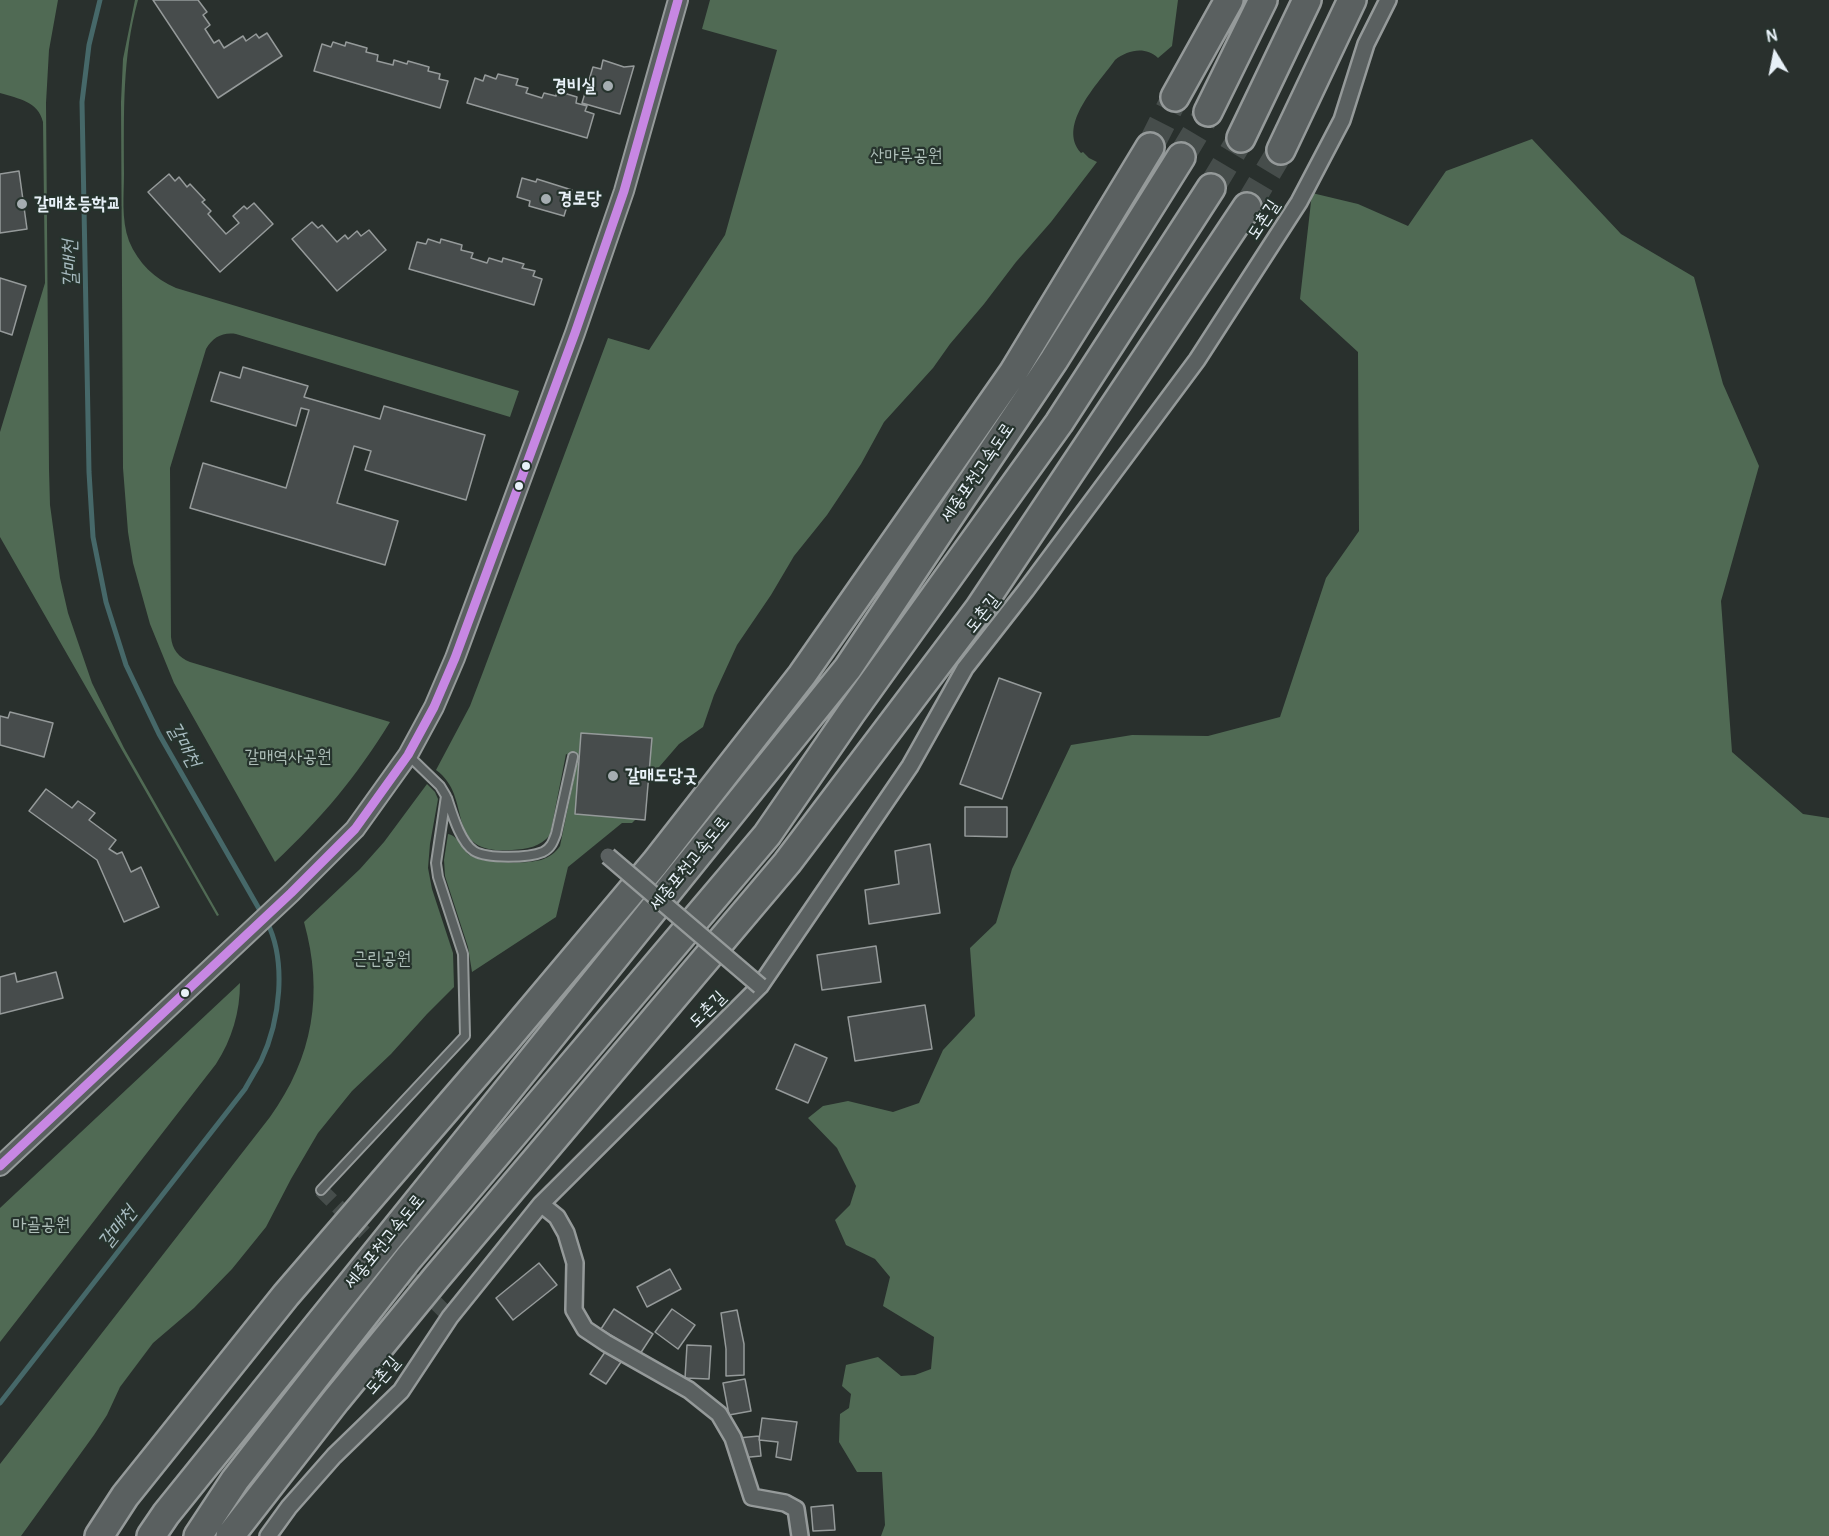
<!DOCTYPE html>
<meta charset="utf-8">
<style>
body{margin:0}
#map{position:relative;width:1829px;height:1536px;overflow:hidden;background:#29302d;font-family:Pangolin,sans-serif}
canvas{display:block}
.north{position:absolute;left:1745px;top:24px;width:60px;height:60px;-webkit-text-stroke:4px #26332d;paint-order:stroke;rotate:350deg;font-size:16px;font-weight:700;line-height:24px;text-align:center;color:#e8f1f8}
.north::after{content:'';display:block;margin:auto;width:21px;height:27px;background:#e8f1f8;clip-path:polygon(50% 0,100% 100%,50% 72%,0 100%)}
</style>
<div id="map">
<canvas width="1829" height="1536"></canvas>
<div class="north">N</div>
</div>
<script>
const context = document.querySelector('canvas').getContext('2d');
context.lineJoin = 'round';
function fillPath(path, color) {
  context.fillStyle = color;
  context.fill(path, 'evenodd');
}
function strokePath(path, color, width, dash) {
  context.strokeStyle = color;
  context.lineWidth = width;
  context.lineCap = dash ? 'butt' : 'round';
  context.setLineDash(dash || []);
  context.stroke(path);
}
function label(font, color, halo, rows, align = 'center') {
  context.font = font + ' Pangolin,"Poor Story",sans-serif';
  context.lineWidth = 4.5;
  context.setLineDash([]);
  context.textBaseline = 'middle';
  context.strokeStyle = halo;
  context.fillStyle = color;
  for (const [text, x, y, turn = 0] of rows) {
    context.save();
    context.translate(x, y);
    context.rotate((+turn || 0) * Math.PI / 180);
    context.textAlign = isNaN(turn) ? turn : align;
    if (halo) context.strokeText(text, 0, 0);
    context.fillText(text, 0, 0);
    context.restore();
  }
}
const green = new Path2D(`
 M0,0H58L49,50L46,103L49,469L50,505L60,578L68,613L92,683L124,748L219,915L217,916L0,537V432L45,283L43,122C38,101 19,99 0,93Z
 M135,0H138C122,57 124,114 124,173C124,195 121,219 129,241C138,263 155,279 176,288L519,391L510,417L236,334C223,332 213,337 206,349L170,468L171,637C172,649 179,658 190,662L390,722C357,776 321,819 275,862L174,683L150,624L133,563L128,532L123,468L121,102L123,59Z
 M710,0H1178L1172,46L1158,58C1145,46 1128,50 1115,60C1099,83 1056,125 1081,153L1083,152L1089,158L1097,162L1051,222L1016,262L984,304L950,344L933,368L884,422L861,464L827,515L794,556L771,595L737,645L714,695L703,727L679,744L647,781L644,811L632,823H622L568,867L556,917L472,972L468,947L445,876L444,860L448,834C459,836 462,851 471,856C486,864 526,864 541,860C550,857 555,853 560,846L577,764L580,761L566,754L550,835C540,847 527,849 512,850C441,855 475,798 436,770L470,706L483,672L608,338L649,350L725,235L777,50L702,29Z
 M1532,139L1621,234L1694,277L1723,384L1759,466L1721,601L1732,752L1803,814L1829,818V1536H881L885,1525L882,1472H857L839,1442L840,1414L849,1408L851,1394L842,1386L846,1365L878,1357L901,1376L915,1375L931,1369L934,1337L883,1306L890,1277L875,1259L846,1245L835,1220L850,1205L856,1186L837,1148L808,1118L823,1106L848,1101L893,1112L919,1103L943,1050L975,1016L970,948L996,923L1012,869L1071,745L1132,735L1208,736L1280,717L1326,578L1359,531L1358,352L1300,299L1312,193L1358,204L1408,226L1446,171Z
 M427,784L435,792L438,799L430,844L428,868L432,889L453,953L454,987L427,1014L391,1054L352,1091L318,1133L291,1179L266,1227L232,1269L194,1308L153,1343L120,1387L107,1415L94,1435L21,1536H0V1464L270,1117C313,1057 324,994 304,922L360,869L384,842Z
 M240,983C240,1012 232,1039 216,1064L0,1342V1208Z`);
const stream = new Path2D(`
 M100,0L89,45L82,102L89,472L93,537L106,602L126,665L159,734L262,914
 M0,1403L245,1089C250,1080 256,1070 261,1061C280,1021 287,962 267,922`);
const building = new Path2D(`
 M153,0H198L207,12L203,15L210,25L205,29L214,43L219,40L224,48L243,36L246,41L256,34L259,38L267,33L282,56L218,98Z
 M333,42L345,46L346,42L367,48L366,52L378,55L377,61L393,65L394,60L407,64L408,61L429,67L428,71L440,74L439,79L448,81L440,108L314,71L322,44L331,47Z
 M603,60L624,67L634,66L620,114L582,103L593,67L601,69Z
 M498,74L518,79L516,85L528,88L526,93L542,98L544,93L556,96L557,91L577,97L576,103L587,106L585,111L594,114L587,138L467,103L475,78L483,81L485,75L496,79Z
 M19,171L27,229L0,233V174Z
 M169,174L175,181L179,177L187,187L190,184L205,200L202,202L211,211L208,214L226,234L239,223L233,216L244,206L247,209L254,203L273,224L220,272L148,192Z
 M522,178L536,182L537,179L572,190L564,216L529,206L530,201L517,197Z
 M312,222L318,228L322,225L337,242L345,235L348,239L357,231L361,236L369,230L386,250L337,291L292,239Z
 M428,239L440,243L441,239L462,245L461,250L473,253L471,258L487,263L489,258L502,262L503,258L524,264L522,268L535,271L533,276L542,279L534,305L409,269L417,242L426,244Z
 M0,278L26,286L12,335L0,331Z
 M243,367L308,386L304,397L380,419L384,406L485,435L466,500L365,470L371,451L354,446L337,503L398,521L385,565L190,508L203,463L286,488L309,410L301,408L296,426L211,401L220,372L240,378Z
 M999,678L1041,693L1002,799L960,784Z
 M10,712L53,723L44,757L0,745V716L8,718Z
 M581,733L652,738L645,820L575,814Z
 M46,789L72,808L78,801L95,813L89,820L116,840L109,849L117,854L122,852L131,872L141,867L159,907L124,922L97,860L29,811Z
 M965,807H1007V837L965,836Z
 M930,844L940,913L869,924L865,890L899,884L895,851Z
 M876,946L881,982L822,990L817,955Z
 M56,972L63,998L0,1014V977L15,973L17,982Z
 M925,1005L932,1049L855,1061L848,1017Z
 M795,1044L827,1058L808,1103L776,1089Z
 M539,1263L557,1285L513,1320L496,1298Z
 M670,1269L681,1289L647,1307L637,1287Z
 M614,1309L653,1334L640,1354L601,1329Z
 M672,1309L695,1325L678,1349L655,1332Z
 M737,1310L744,1344V1375L726,1376V1349L721,1313Z
 M687,1345L711,1346L709,1379L685,1378Z
 M605,1352L621,1362L606,1384L590,1374Z
 M745,1379L751,1411L729,1415L723,1383Z
 M762,1418L797,1422L791,1460L776,1457L778,1442L759,1440Z
 M759,1436L761,1456L739,1458L738,1438Z
 M833,1505L835,1530L813,1531L811,1507Z`);
const minorTunnel = new Path2D(`
 M321,1190L450,1317`);
const motorwayTunnel = new Path2D(`
 M1150,147L1175,97
 M1181,157L1208,112
 M1211,188L1241,138
 M1247,207L1281,150`);
const service = new Path2D(`
 M447,798C452,813 460,842 474,851C487,859 529,858 543,852C551,848 553,842 556,834L573,757
 M321,1190L465,1036L463,954L438,877L436,863L446,796L440,786L409,756`);
const minor = new Path2D(`
 M541,1204L557,1217L566,1233L575,1263L574,1310L585,1329L606,1343L689,1390L719,1414L733,1438L752,1497L785,1503L796,1509L800,1536
 M268,1536L289,1507L334,1456L401,1391L450,1317L541,1204L760,986L910,766L965,668L1026,590L1197,360L1299,202L1342,120L1366,44L1388,0`);
const tertiary = new Path2D(`
 M0,1166L291,893L355,829L408,755L434,707L455,658L575,333L624,191L678,0`);
const motorway = new Path2D(`
 M1175,97L1229,0
 M1208,112L1263,0
 M1241,138L1307,0
 M1281,150L1352,0
 M99,1536L125,1496L286,1295L506,1040L655,863L802,675L1013,373L1150,147
 M151,1536L166,1514L848,668L1054,360L1181,157
 M198,1536L235,1480L408,1259L767,835L851,713L1059,423L1211,188
 M230,1536L336,1400L436,1278L787,863L979,609L1247,207`);
const minorBridge = new Path2D(`
 M608,856L760,986`);
const bus1 = new Path2D(`
 M0,1166L291,893L355,829L408,755L434,707L455,658L575,333L624,191L678,0`);
const markers = [
 [608,86,6,"#a5adb1"],
 [546,199,6,"#a5adb1"],
 [22,204,6,"#a5adb1"],
 [526,466,5,"#e8f1f8"],
 [519,486,5,"#e8f1f8"],
 [613,776,6,"#a5adb1"],
 [185,993,5,"#e8f1f8"]
];
const poiNames = [
 ["경비실",596,86,"right"],
 ["경로당",558,199],
 ["갈매초등학교",34,204],
 ["갈매도당굿",625,776]
];
const parkNames = [
 ["산마루공원",906,156],
 ["갈매역사공원",288,757],
 ["근린공원",382,959],
 ["마골공원",41,1225]
];
const streetNames = [
 ["도촌길",1264,220,-57],
 ["세종포천고속도로",978,473,-56],
 ["도촌길",983,614,-52],
 ["세종포천고속도로",690,864,-51],
 ["도촌길",708,1010,-45],
 ["세종포천고속도로",385,1242,-51],
 ["도촌길",383,1376,-50]
];
const waterNames = [
 ["갈매천",71,264,-91],
 ["갈매천",183,745,61],
 ["갈매천",118,1228,-52]
];
fillPath(green, '#506a54');
strokePath(stream, '#466869', 5);
fillPath(building, '#474c4c');
strokePath(building, '#959a9a', 1.5);
strokePath(minorTunnel, '#464d4b', 15, [15, 8]);
strokePath(motorwayTunnel, '#464d4b', 27, [27, 14]);
strokePath(service, '#959a9a', 12);
strokePath(minor, '#959a9a', 20);
strokePath(tertiary, '#959a9a', 22);
strokePath(motorway, '#959a9a', 32);
strokePath(service, '#5a6060', 8);
strokePath(minor, '#5a6060', 15);
strokePath(tertiary, '#5a6060', 18);
strokePath(motorway, '#5a6060', 27);
strokePath(minorBridge, '#959a9a', 20, []);
strokePath(minorBridge, '#5a6060', 15);
strokePath(bus1, '#c787e3', 9);
for (const [x, y, r, color] of markers) {
  const dot = new Path2D();
  dot.arc(x, y, r, 0, 2 * Math.PI);
  context.fillStyle = color;
  context.fill(dot);
  strokePath(dot, '#26332d', 2);
}
label('bold 18px', '#e8f1f8', '#26332d', poiNames, 'left');
label('18px', '#aebfb9', '#26332d', parkNames);
label('18px', '#e8f1f8', '#26332d', streetNames);
label('italic 20px', '#a8bcc1', '#26332d', waterNames);
</script>
